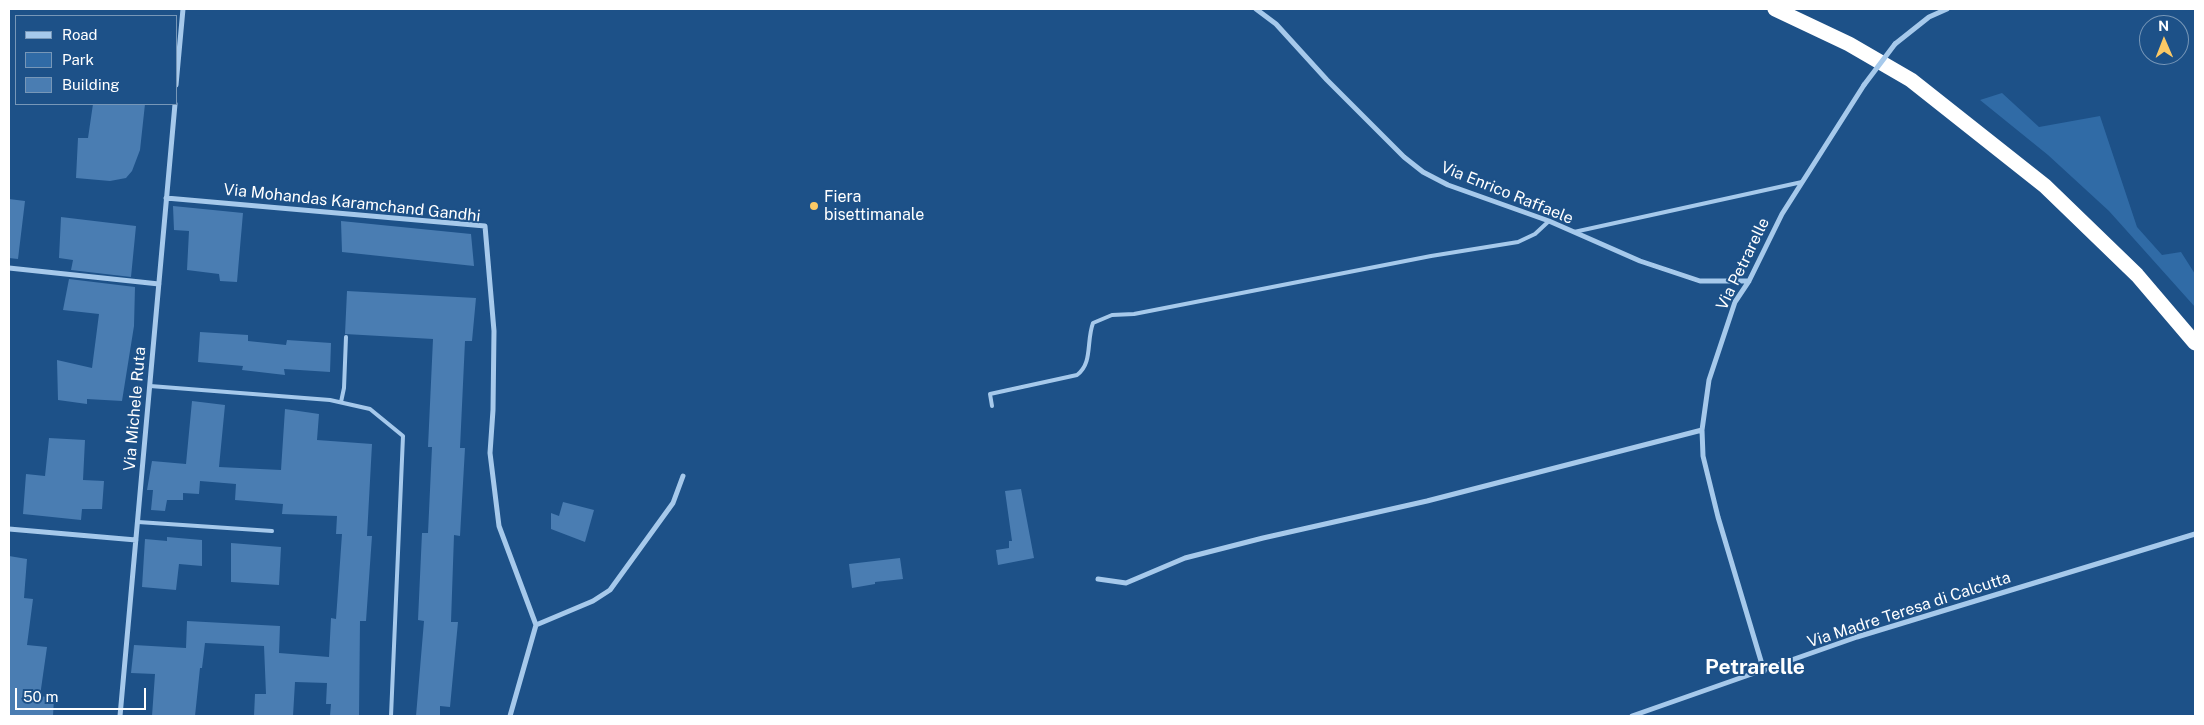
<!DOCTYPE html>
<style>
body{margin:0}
#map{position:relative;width:2204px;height:725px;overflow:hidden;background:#1d5188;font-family:"Public Sans",sans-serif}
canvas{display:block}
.frame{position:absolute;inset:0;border:10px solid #fff;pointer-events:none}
.legend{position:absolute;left:15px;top:15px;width:162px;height:90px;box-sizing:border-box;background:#1d5188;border:1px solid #7797b8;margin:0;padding:6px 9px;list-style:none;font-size:15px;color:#fff}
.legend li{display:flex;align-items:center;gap:10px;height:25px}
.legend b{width:25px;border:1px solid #7797b8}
.north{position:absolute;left:2139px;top:15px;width:50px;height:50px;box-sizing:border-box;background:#1d5188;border:1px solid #7797b8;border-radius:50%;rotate:359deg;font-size:14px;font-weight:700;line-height:20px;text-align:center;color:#fff}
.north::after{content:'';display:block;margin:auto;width:18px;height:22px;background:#fbc965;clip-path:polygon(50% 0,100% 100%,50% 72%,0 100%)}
.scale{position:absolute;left:15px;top:688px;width:131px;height:22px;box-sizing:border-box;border:2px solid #fff;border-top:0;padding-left:6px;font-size:15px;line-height:18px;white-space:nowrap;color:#fff;-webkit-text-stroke:4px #1d5188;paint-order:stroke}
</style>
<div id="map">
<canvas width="2204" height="725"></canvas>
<div class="frame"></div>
<ul class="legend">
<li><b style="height:6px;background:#a6c9eb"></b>Road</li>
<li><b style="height:14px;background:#306ba6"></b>Park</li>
<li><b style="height:14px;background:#4a7db2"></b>Building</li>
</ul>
<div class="north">N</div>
<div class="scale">50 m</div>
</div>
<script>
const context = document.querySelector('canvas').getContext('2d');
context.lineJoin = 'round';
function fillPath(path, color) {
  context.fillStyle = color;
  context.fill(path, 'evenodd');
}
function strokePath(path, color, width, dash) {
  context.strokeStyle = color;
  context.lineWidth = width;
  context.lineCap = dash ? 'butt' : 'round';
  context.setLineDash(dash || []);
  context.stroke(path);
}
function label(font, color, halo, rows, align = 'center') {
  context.font = font + ' "Public Sans",sans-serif';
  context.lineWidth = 4;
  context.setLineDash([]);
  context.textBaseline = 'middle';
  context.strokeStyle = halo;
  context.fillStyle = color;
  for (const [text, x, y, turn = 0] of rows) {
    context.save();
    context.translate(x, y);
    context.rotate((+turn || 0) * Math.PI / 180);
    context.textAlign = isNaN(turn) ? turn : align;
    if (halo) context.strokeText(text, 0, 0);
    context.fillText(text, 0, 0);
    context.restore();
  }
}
const green = new Path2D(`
 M2002,93L2039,127L2100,116L2137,227L2162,255L2181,252L2195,274V307L2109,211L2048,155L1980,100Z`);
const building = new Path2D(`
 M93,104H145L140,150L132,171L126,178L110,181L76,178L78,138H88Z
 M9,199L25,201L18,259L9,258Z
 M173,206L243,213L237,282L220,281L219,274L187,270L189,231L174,230Z
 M61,217L136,226L131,277L71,270L73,260L59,258Z
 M341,221L471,234L474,266L342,252Z
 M69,279L135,287L134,326L122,401L87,399V404L58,400L57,360L92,368L99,314L63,310Z
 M347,291L476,298L472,341H465L460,448H465L460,536L454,535L451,622H458L450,707L440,706V716H416L424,621L418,620L422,533H428L432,447H428L433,339L345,334Z
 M200,332L248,335V341L286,345L287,340L331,343L330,372L284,369L285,375L242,370L243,366L198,362Z
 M192,401L225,405L219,467L281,470L285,409L319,414L317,440L372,444L367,536H372L366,621H360L359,716H330L331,704H326L327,683L295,682L293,716H254L255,694H266L264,646L205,643L202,668H200L195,716H152L155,674L131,673L134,645L186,648L187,621L280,626L279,653L329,657L331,618L336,619L342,534H336L337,516L282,514L283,504L235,500L236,484L200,481L199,494L183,493V500H167L165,511L151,510L153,490H147L152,461L186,464Z
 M49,438L85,440L83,480L104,481L102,509H82L81,520L23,514L26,474L45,476Z
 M1021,489L1034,558L998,565L996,550L1009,548V541H1012L1005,491Z
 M563,502L594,510L585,542L551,529V513L559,516Z
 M167,537L202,540V566L179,564L176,590L142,587L145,539L167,541Z
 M231,543L281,547L279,585L231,582Z
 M9,556L27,559L24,598L33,599L27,645L47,647L40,696L54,698L53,716H9Z
 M900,558L903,579L875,582V584L852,588L849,564Z`);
const lane = new Path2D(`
 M1574,232L1802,182
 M150,386L330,400L370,409L403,436L391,716
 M341,402L344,388L346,337
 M992,406L990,394L1077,375C1093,363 1086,342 1093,323L1112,315L1134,314L1431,256L1518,242L1535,234L1549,221
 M138,522L272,531`);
const street = new Path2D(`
 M1256,9L1276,24L1327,80L1404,157L1423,172L1448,185L1549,221L1640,261L1700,281H1749
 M1895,44L1929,17L1947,9
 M176,85L183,9
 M166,198L485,226L494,331L493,410L490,453L499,526L536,625L510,716
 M9,268L159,284
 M9,529L136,540
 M1098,579L1126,583L1185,558L1263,538L1427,501L1702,430
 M536,625L593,601L610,590L673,503L683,476
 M1764,671L1718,517L1703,456L1702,430L1709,380L1735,302L1749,281L1782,214L1864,85
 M120,716L175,104
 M1632,716L1857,637L2195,534`);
const highway = new Path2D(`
 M1775,9L1849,44L1911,80L2045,186L2137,275L2195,343`);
const streetBridge = new Path2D(`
 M1864,85L1895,44`);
const markers = [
 [814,206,5,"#fbc965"]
];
const streetNames = [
 ["Via Enrico Raffaele",1507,193,22],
 ["Via Mohandas Karamchand Gandhi",352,203,6],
 ["Via Petrarelle",1743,264,-64],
 ["Via Michele Ruta",135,409,-85],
 ["Via Madre Teresa di Calcutta",1909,610,-18]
];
const poiNames = [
 ["Fiera",824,197],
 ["bisettimanale",824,215]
];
const districtNames = [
 ["Petrarelle",1755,668]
];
fillPath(green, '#306ba6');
fillPath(building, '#4a7db2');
strokePath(lane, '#a6c9eb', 4);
strokePath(street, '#a6c9eb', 5);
strokePath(highway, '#fff', 15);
strokePath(streetBridge, '#a6c9eb', 5);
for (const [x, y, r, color] of markers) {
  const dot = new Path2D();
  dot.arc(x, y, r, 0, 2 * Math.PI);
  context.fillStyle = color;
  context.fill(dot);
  strokePath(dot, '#1d5188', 2);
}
label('16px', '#fff', '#1d5188', streetNames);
label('16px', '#fff', '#1d5188', poiNames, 'left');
label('bold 21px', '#fff', '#1d5188', districtNames);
</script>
